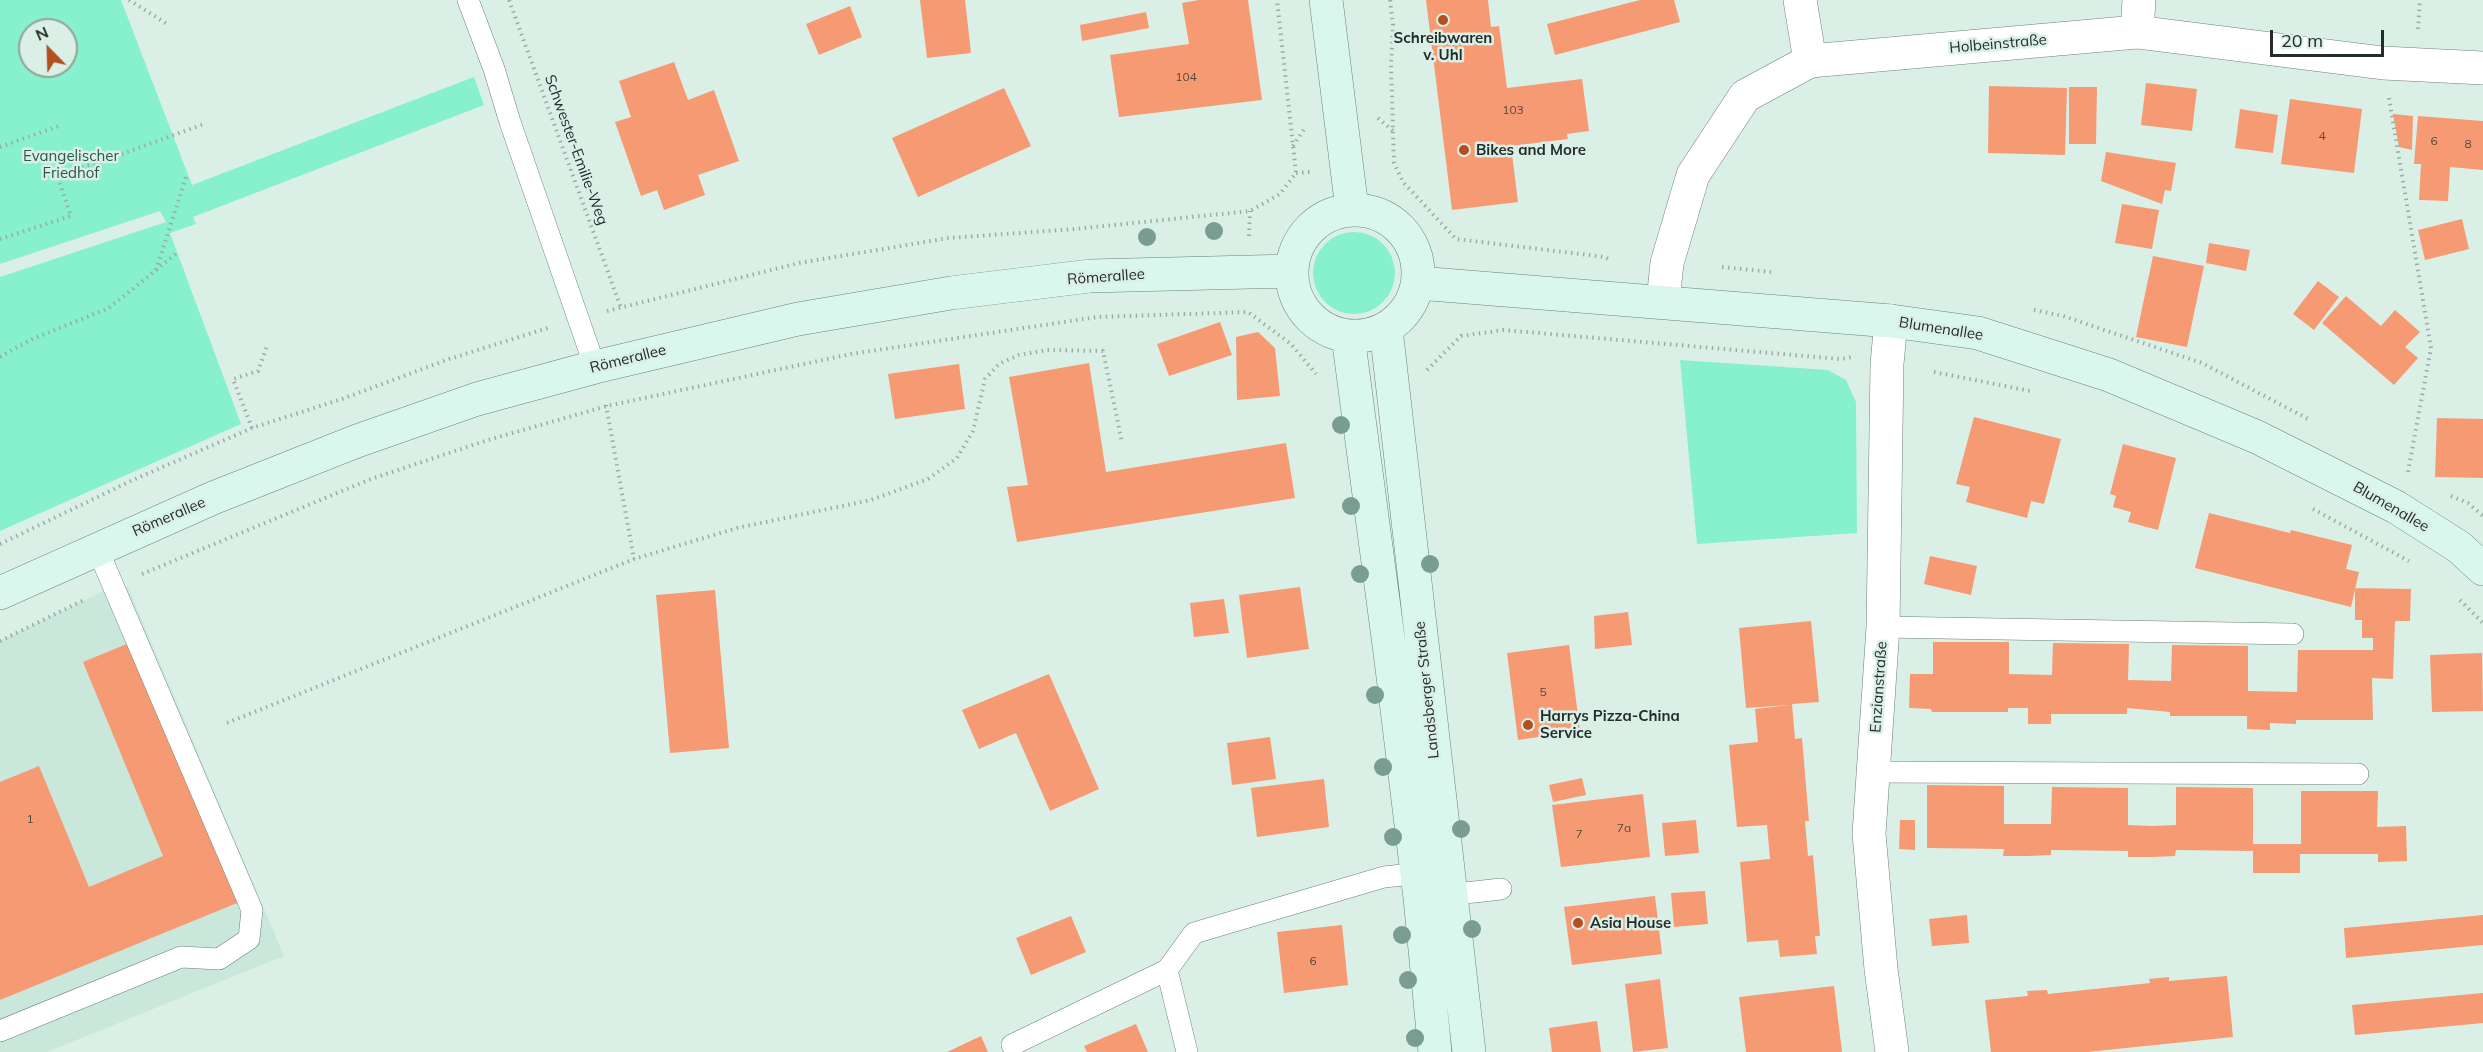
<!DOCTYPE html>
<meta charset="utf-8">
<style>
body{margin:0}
#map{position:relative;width:2483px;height:1052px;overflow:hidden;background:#daf0e7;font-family:Mulish,sans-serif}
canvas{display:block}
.north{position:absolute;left:18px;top:18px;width:60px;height:60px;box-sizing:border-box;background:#daf0e7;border:2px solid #92a29b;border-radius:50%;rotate:337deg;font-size:16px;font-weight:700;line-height:24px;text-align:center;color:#252d2a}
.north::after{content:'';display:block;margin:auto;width:21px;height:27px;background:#b44f20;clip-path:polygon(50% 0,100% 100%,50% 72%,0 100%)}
.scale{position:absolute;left:2270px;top:30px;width:114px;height:27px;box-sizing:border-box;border:3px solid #252d2a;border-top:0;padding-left:8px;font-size:18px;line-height:21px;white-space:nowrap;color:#252d2a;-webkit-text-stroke:4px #daf0e7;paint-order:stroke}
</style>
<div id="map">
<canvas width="2483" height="1052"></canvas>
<div class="north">N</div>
<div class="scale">20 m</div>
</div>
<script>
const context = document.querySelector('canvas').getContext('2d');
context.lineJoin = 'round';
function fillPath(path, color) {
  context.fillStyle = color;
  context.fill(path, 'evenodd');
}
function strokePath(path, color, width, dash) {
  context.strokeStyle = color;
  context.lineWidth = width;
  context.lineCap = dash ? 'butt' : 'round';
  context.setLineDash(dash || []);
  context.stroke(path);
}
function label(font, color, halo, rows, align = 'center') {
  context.font = font + ' Mulish,sans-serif';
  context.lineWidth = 5;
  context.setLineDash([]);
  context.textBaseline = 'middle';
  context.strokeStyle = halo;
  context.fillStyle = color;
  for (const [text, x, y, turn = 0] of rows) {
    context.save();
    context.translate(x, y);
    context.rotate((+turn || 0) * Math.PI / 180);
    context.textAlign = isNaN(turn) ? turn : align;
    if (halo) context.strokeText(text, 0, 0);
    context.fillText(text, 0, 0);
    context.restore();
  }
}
const built = new Path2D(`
 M114,586L128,587L284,956L47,1052H0V641Z`);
const green = new Path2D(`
 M0,0H121L192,185L474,77L484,105L193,217L196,224L170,233L241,424L0,531V277L166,222L160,211L0,264ZM30,30H66V66H30Z
 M1313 273a41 41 0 1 1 82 0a41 41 0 1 1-82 0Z
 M1680,360L1828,370L1846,380L1856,402L1857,533L1697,544Z`);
const building = new Path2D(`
 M920,0H965L971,53L927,58Z
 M1199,0H1248L1262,100L1119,117L1110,55L1189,44L1182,3Z
 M1426,0H1488L1491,27L1499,26L1507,88L1582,79L1589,131L1567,134L1568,139L1511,146L1518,202L1452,210Z
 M1640,0H1674L1680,22L1555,55L1547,24Z
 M850,6L862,37L819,55L806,24Z
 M1146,12L1149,28L1082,41L1080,25Z
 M674,62L688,100L714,90L739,161L698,175L705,195L664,210L657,190L641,196L615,122L631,117L619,81Z
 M2146,83L2197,89L2192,131L2141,125Z
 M1989,86L2067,88L2065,155L1988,153Z
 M2069,87H2097L2096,144H2069Z
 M1004,88L1031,146L918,197L892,138Z
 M2290,99L2362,109L2354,173L2281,164Z
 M2240,109L2278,115L2273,153L2235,148Z
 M2393,114L2413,116L2412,150L2399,147Z
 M2418,116L2483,121V170L2450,167L2448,201L2419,200L2421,164H2414Z
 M2106,152L2176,163L2171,191L2165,190L2162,204L2101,181Z
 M2122,204L2159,210L2152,249L2115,243Z
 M2462,219L2469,249L2425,260L2418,230Z
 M2209,243L2250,250L2246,271L2206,263Z
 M2153,256L2204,266L2187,347L2136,337Z
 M2318,281L2339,297L2314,330L2293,314Z
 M2346,296L2381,326L2395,310L2420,332L2405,347L2418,358L2394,385L2322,323Z
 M1220,322L1232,355L1169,376L1157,344Z
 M1258,332L1275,348L1280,396L1237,400L1236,337Z
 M1089,363L1106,472L1286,443L1295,498L1017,542L1007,487L1028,485L1009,377Z
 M959,364L965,409L895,419L888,374Z
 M1974,417L2061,439L2044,504L2031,501L2027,518L1966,502L1970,487L1956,484Z
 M2437,418L2483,419V478L2435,477Z
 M2123,444L2176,458L2158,530L2128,522L2131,512L2113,507L2116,496L2110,494Z
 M2209,513L2290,533L2291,530L2352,545L2346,569L2359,572L2351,607L2195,568Z
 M1930,556L1977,566L1971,595L1924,584Z
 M1300,587L1309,649L1247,658L1239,595Z
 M2355,588L2411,589L2410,621H2395L2393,679L2372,678L2373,720H2296V724L2270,723V730L2247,729V716H2170V712L2127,708V714H2051V724H2028V708H2008V712H1932L1931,709L1909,708L1910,674H1933V642H2009V674L2052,675L2053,643L2129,644L2128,680L2171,681L2172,645L2248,646V691L2297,692L2298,650H2373V638H2362V620H2355Z
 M715,590L729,748L670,753L656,595Z
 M1224,599L1229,633L1194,637L1190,603Z
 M1628,612L1632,645L1595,649L1594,616Z
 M1811,621L1819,702L1792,704L1795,739L1802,738L1809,821H1805L1808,856L1813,855L1820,936H1815L1817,954L1780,957L1778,940L1747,942L1740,862L1770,859L1767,825L1737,827L1729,745L1758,742L1755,709L1789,705L1746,708L1739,628Z
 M134,641L242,901L0,1000V782L39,766L89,887L163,856L83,662Z
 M1569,645L1580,731L1518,740L1507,653Z
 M2482,653L2483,711L2432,712L2430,655Z
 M1049,674L1099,789L1050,811L1016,733L979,749L962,710Z
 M1270,737L1276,779L1232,785L1227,743Z
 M1582,778L1586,795L1553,802L1549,785Z
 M1324,779L1329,827L1257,837L1251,788Z
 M1927,785L2004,786V824H2051L2052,787L2128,788V825L2152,826L2176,825V787L2253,788V844H2301V791H2378L2377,827L2406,826L2407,861L2378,862V854H2300V873H2253V851L2176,850L2175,856L2152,857H2128V851L2051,850V855L2027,856H2003L2004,849L1927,848Z
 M1643,794L1650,857L1561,867L1552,805Z
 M1696,820L1699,853L1665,856L1662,823Z
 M1900,820H1915V850L1899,849Z
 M1705,891L1708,924L1674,927L1671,893Z
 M1655,896L1662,954L1572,965L1564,907Z
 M1967,915L1969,943L1932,946L1929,919Z
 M2483,915V945L2346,958L2344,928Z
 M1071,916L1086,952L1031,975L1016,938Z
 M1342,925L1348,985L1284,993L1277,932Z
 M2227,976L2233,1037L2087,1052H1991L1985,1000L2028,996L2027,991L2047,990L2048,994L2150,983L2149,979L2169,977V981Z
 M1660,979L1668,1048L1633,1052L1625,984Z
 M1834,986L1842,1052H1746L1739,997Z
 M2483,993V1023L2355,1035L2352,1005Z
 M1597,1021L1601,1052H1552L1549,1028Z
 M1136,1024L1148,1052H1087L1084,1046Z
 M981,1036L988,1052H947Z`);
const path = new Path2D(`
 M129,0L167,24
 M509,0L621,308
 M1390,0L1393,25L1391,65L1394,163L1403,182L1456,239L1605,257L1610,260
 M2418,29L2420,0
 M2389,98L2431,348L2408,472
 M1378,118L1393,131
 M1293,146L1305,128
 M0,147L62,125
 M1296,173L1310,172
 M1249,236L1250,211
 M0,239L71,216L57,175L97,163L204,124
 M1722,267L1771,272
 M156,270L187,174
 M2034,310L2063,316L2202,363L2310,420
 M607,311L799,263L949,238L1075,229L1250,211L1280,194L1296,173L1277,0
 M0,357L30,340L109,308L177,253
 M1427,370L1461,336L1504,330L1840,359L1853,357
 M1934,372L2030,391
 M606,405L634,559
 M252,428L233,379L258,371L267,346
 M2451,496L2468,503L2483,516
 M2313,509L2409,561
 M0,544L133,480L252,428L342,399L449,359L551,327
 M142,574L371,479L488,440L607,406L851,354L1097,317L1248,312L1291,344L1316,374
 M2460,600L2483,623
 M0,641L86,599
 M227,723L634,559L737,528L871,500L928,479L957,458L973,431L985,379L999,364L1019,355L1047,350L1103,351L1122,442`);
const lane = new Path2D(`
 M468,0L494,69L510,122L595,367
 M1883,627L2293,634
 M1872,772L2358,774
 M1438,896L1501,889
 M1167,970L1187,1052
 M0,1031L181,957L219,959L249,939L252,910L97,548
 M1012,1045L1167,970L1194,933L1384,877L1429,872`);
const street = new Path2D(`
 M1800,0L1810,61
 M2137,32L2139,0
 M1663,301L1667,263L1693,175L1745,96L1810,61L2137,32L2383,63L2483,68
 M1891,321L1887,364L1883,627L1869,834L1881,969L1892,1052`);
const secondary = new Path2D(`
 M1326,0L1352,209
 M1292 273a63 63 0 1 1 126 0a63 63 0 1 1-126 0Z
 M1418,283L1891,321L1978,333L2109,375L2257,437L2396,507L2459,547L2483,569
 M1386,329L1469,1052
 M1348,336L1391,660L1420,898L1435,1052
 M0,593L213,498L357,441L477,399L595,367L798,319L951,293L1090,276L1291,271`);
const trees = [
 [1214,231],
 [1147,237],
 [1341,425],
 [1351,506],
 [1430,564],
 [1360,574],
 [1375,695],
 [1383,767],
 [1461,829],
 [1393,837],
 [1472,929],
 [1402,935],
 [1408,980],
 [1415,1038]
];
const markers = [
 [1443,20,6,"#b44f20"],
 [1464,150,6,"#b44f20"],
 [1528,725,6,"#b44f20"],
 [1578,923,6,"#b44f20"]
];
const numberNames = [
 ["104",1186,77],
 ["103",1513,110],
 ["4",2322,136],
 ["6",2434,141],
 ["8",2468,144],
 ["5",1543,692],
 ["1",30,819],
 ["7a",1624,828],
 ["7",1579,834],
 ["6",1313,961]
];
const poiNames = [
 ["Schreibwaren",1443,38,"center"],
 ["v. Uhl",1443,55,"center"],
 ["Bikes and More",1476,150],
 ["Harrys Pizza-China",1540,716],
 ["Service",1540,733],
 ["Asia House",1590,923]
];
const streetNames = [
 ["Holbeinstraße",1998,44,-5],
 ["Schwester-Emilie-Weg",576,150,70],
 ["Römerallee",1106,277,-4],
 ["Blumenallee",1941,329,9],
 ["Römerallee",628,359,-14],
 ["Blumenallee",2391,507,30],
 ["Römerallee",169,517,-23],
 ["Enzianstraße",1879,687,-86],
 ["Landsberger Straße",1427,690,-96]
];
const parkNames = [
 ["Evangelischer",71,156],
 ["Friedhof",71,173]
];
fillPath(built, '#c9e7db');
fillPath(green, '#87f0cc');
fillPath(building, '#f69a74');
strokePath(lane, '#6d8179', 22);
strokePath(street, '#6d8179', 34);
strokePath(secondary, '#6d8179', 34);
strokePath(path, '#9baca6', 4, [1.5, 4.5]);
strokePath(lane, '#fff', 21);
strokePath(street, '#fff', 33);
strokePath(secondary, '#d9f7ec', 33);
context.fillStyle = '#799e91';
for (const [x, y] of trees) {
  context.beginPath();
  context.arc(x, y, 9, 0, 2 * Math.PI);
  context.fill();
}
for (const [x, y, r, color] of markers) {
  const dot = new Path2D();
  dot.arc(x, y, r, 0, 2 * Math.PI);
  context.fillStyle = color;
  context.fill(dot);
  strokePath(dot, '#daf0e7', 2);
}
label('12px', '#59483c', null, numberNames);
label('bold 15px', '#252d2a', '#daf0e7', poiNames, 'left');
label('15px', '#252d2a', '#daf0e7', streetNames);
label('15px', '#295b4b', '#daf0e7', parkNames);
</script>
